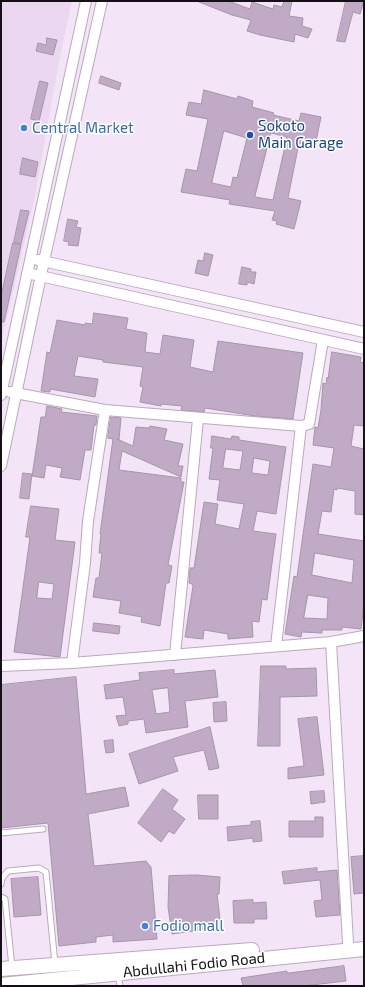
<!DOCTYPE html>
<style>
body{margin:0}
#map{position:relative;width:365px;height:987px;overflow:hidden;background:#f4e4f8;font-family:"Exo 2",sans-serif}
canvas{display:block}
.frame{position:absolute;inset:0;border:2px solid #151017;pointer-events:none}
</style>
<div id="map">
<canvas width="365" height="987"></canvas>
<div class="frame"></div>
</div>
<script>
const context = document.querySelector('canvas').getContext('2d');
context.lineJoin = 'round';
function fillPath(path, color) {
  context.fillStyle = color;
  context.fill(path, 'evenodd');
}
function strokePath(path, color, width, dash) {
  context.strokeStyle = color;
  context.lineWidth = width;
  context.lineCap = dash ? 'butt' : 'round';
  context.setLineDash(dash || []);
  context.stroke(path);
}
function label(font, color, halo, rows, align = 'center') {
  context.font = font + ' "Exo 2",sans-serif';
  context.lineWidth = 3;
  context.setLineDash([]);
  context.textBaseline = 'middle';
  context.strokeStyle = halo;
  context.fillStyle = color;
  for (const [text, x, y, turn = 0] of rows) {
    context.save();
    context.translate(x, y);
    context.rotate((+turn || 0) * Math.PI / 180);
    context.textAlign = isNaN(turn) ? turn : align;
    if (halo) context.strokeText(text, 0, 0);
    context.fillText(text, 0, 0);
    context.restore();
  }
}
const built = new Path2D(`
 M1,1H72L59,61L35,196L1,343Z`);
const building = new Path2D(`
 M197,1H228L250,9L252,2L273,9L274,5L282,7L284,1H292L289,16L303,18L302,26L312,29L308,38L295,34L294,42L260,35L247,31L251,20L232,15Z
 M346,1H364L360,14L353,12L345,42L337,41Z
 M47,38L57,40L53,55L36,51L38,43L46,45Z
 M101,76L121,83L119,90L99,83Z
 M40,81L48,83L39,121L31,119Z
 M204,90L237,99L238,96L253,101L252,107L274,113L273,115L299,121L301,113L321,117L315,146L299,143L288,198L301,201L294,229L276,224L277,221L272,220L275,211L229,204L230,200L181,192L186,169L197,171L208,119L186,115L189,102L201,104ZM224,131L247,138L237,178L233,177L231,187L212,183ZM271,133L287,137L273,200L255,197Z
 M23,158L38,162L35,177L20,174Z
 M21,210L29,211L21,244L14,242Z
 M68,219L78,221L76,227L81,228L78,246L68,245L69,242L64,241Z
 M13,243L21,245L4,322H1V297Z
 M205,253L213,255L208,276L195,273L198,260L203,261Z
 M242,267L251,269V272H256L254,284L247,282V285L239,284Z
 M94,313L128,318L126,329L147,333L145,352L160,354L163,335L194,340L190,367L213,372L218,341L303,353L293,419L255,416L205,408L204,412L181,410L182,406L161,404V406L140,402L143,387L140,386L143,367L103,362V360L78,356L74,376L98,379L95,397L50,389V392L41,391L47,352L50,353L57,320L85,325V323L92,324Z
 M332,352L361,357L360,362L364,363V426L354,425L351,446L364,449V515L355,514V491L337,488V490L334,489L331,512L322,511L318,534L364,541V603L361,629L342,627V630H322V633L302,632L301,637L285,634L294,576L297,577L313,464L331,467L334,448L313,445L315,427L318,428L321,410L323,383L326,384L327,377L328,378ZM315,553L354,560L352,583L312,575ZM308,595L328,598L327,619L304,618Z
 M47,406L62,409L61,412L97,416L96,425H94L91,450H85L80,480L60,477L62,468L46,465L44,478L32,476L41,417H45Z
 M111,417L121,418L119,440L117,439L133,446L136,427L149,428L150,426L167,429L164,440L183,444L178,466H183L181,477L122,451L119,470L181,478V482H184L168,565L172,566L169,583H166L160,626L141,622L142,617L119,613L121,601L93,597L96,578H99L102,553H99L101,534H100L113,439L108,438Z
 M212,436L231,439L232,436L239,437V440L286,447L276,514L257,511L253,531L276,534L267,600L262,599L259,622L252,621L253,637L228,639V634L204,630L203,639L185,637L193,586L192,584L189,583L190,568H194L204,502L218,504L215,524L239,529L244,504L217,500L220,480L209,479L213,448H211ZM226,449L243,451L240,470L223,468ZM254,458L270,461L268,475L252,473Z
 M23,473L32,474L29,499L20,498Z
 M31,506L59,509L55,540L75,542L60,657L14,652L30,537H26ZM39,582L54,584L52,599L37,598Z
 M94,623L120,626L119,634L93,631Z
 M261,666H286V669L316,668L317,696L280,697V746H258Z
 M174,670V674L215,670L218,697L185,701L188,727L146,733L144,719L128,721V724L119,726L116,716L126,715L123,697L106,699L104,685L140,680L139,673ZM168,688L170,712L156,714L152,690Z
 M76,677L86,794L125,787L129,806L88,814L94,866L146,861L151,867L157,939L113,942V935L96,937V942L59,946L48,823L1,828V685Z
 M226,702L227,721L214,722L213,703Z
 M317,717L324,775L288,779V768L304,766L298,719Z
 M210,727L219,768L209,770L204,750L173,757L178,771L139,784L129,754Z
 M113,740L114,752L106,753L104,741Z
 M163,789L178,800L172,809L185,819L174,834L169,831L161,842L138,823Z
 M324,791L325,802L311,804L310,792Z
 M198,795H218V819H199Z
 M315,817H323V837H289V821H315Z
 M260,821L262,841L253,842V838L228,841L227,827L251,825V822Z
 M364,856V893L354,894L351,857Z
 M317,868V872L337,870L340,915L316,917L314,901L322,900L320,880L284,884L282,872Z
 M197,875L220,877L219,894H217L221,927L172,934L168,907L169,876Z
 M38,877L41,915L14,917L11,879Z
 M253,900V903L266,902L267,919H254V923H234L233,901Z
 M344,966L346,981L303,986H243L241,978L287,971V973Z`);
const lane = new Path2D(`
 M1,833L43,829
 M1,884L2,878L8,871L39,868L46,872L55,964
 M1,897L5,899L12,967
 M118,974L120,986`);
const street = new Path2D(`
 M38,260L364,332
 M27,273L364,349
 M10,392L105,410L301,426L309,424L323,340
 M1,395L86,1
 M1,466L44,261L102,1
 M331,642L348,943
 M276,646L301,426
 M175,655L198,419
 M72,663L85,563L88,521L105,410
 M1,666L72,663L331,642L364,636`);
const secondary = new Path2D(`
 M1,969L252,950
 M1,985L364,949`);
const markers = [
 [24,128,4,"#3f7fe0"],
 [250,135,4,"#1a4fb4"],
 [145,926,4,"#3f7fe0"]
];
const transitNames = [
 ["Sokoto",258,126],
 ["Main Garage",258,143]
];
const shopNames = [
 ["Central Market",32,128],
 ["Fodio mall",153,926]
];
const streetNames = [
 ["Abdullahi Fodio Road",194,965,-6]
];
fillPath(built, '#ecd7f1');
fillPath(building, '#c1aac5');
strokePath(building, '#a596a8', 1);
strokePath(lane, '#b9aabc', 7);
strokePath(street, '#b9aabc', 12);
strokePath(secondary, '#b9aabc', 16);
strokePath(lane, '#fff', 5);
strokePath(street, '#fff', 10);
strokePath(secondary, '#fff', 14);
for (const [x, y, r, color] of markers) {
  const dot = new Path2D();
  dot.arc(x, y, r, 0, 2 * Math.PI);
  context.fillStyle = color;
  context.fill(dot);
  strokePath(dot, '#fff', 1.5);
}
label('15px', '#164399', '#fff', transitNames, 'left');
label('15px', '#366cbe', '#fff', shopNames, 'left');
label('15px', '#151017', '#fff', streetNames);
</script>
